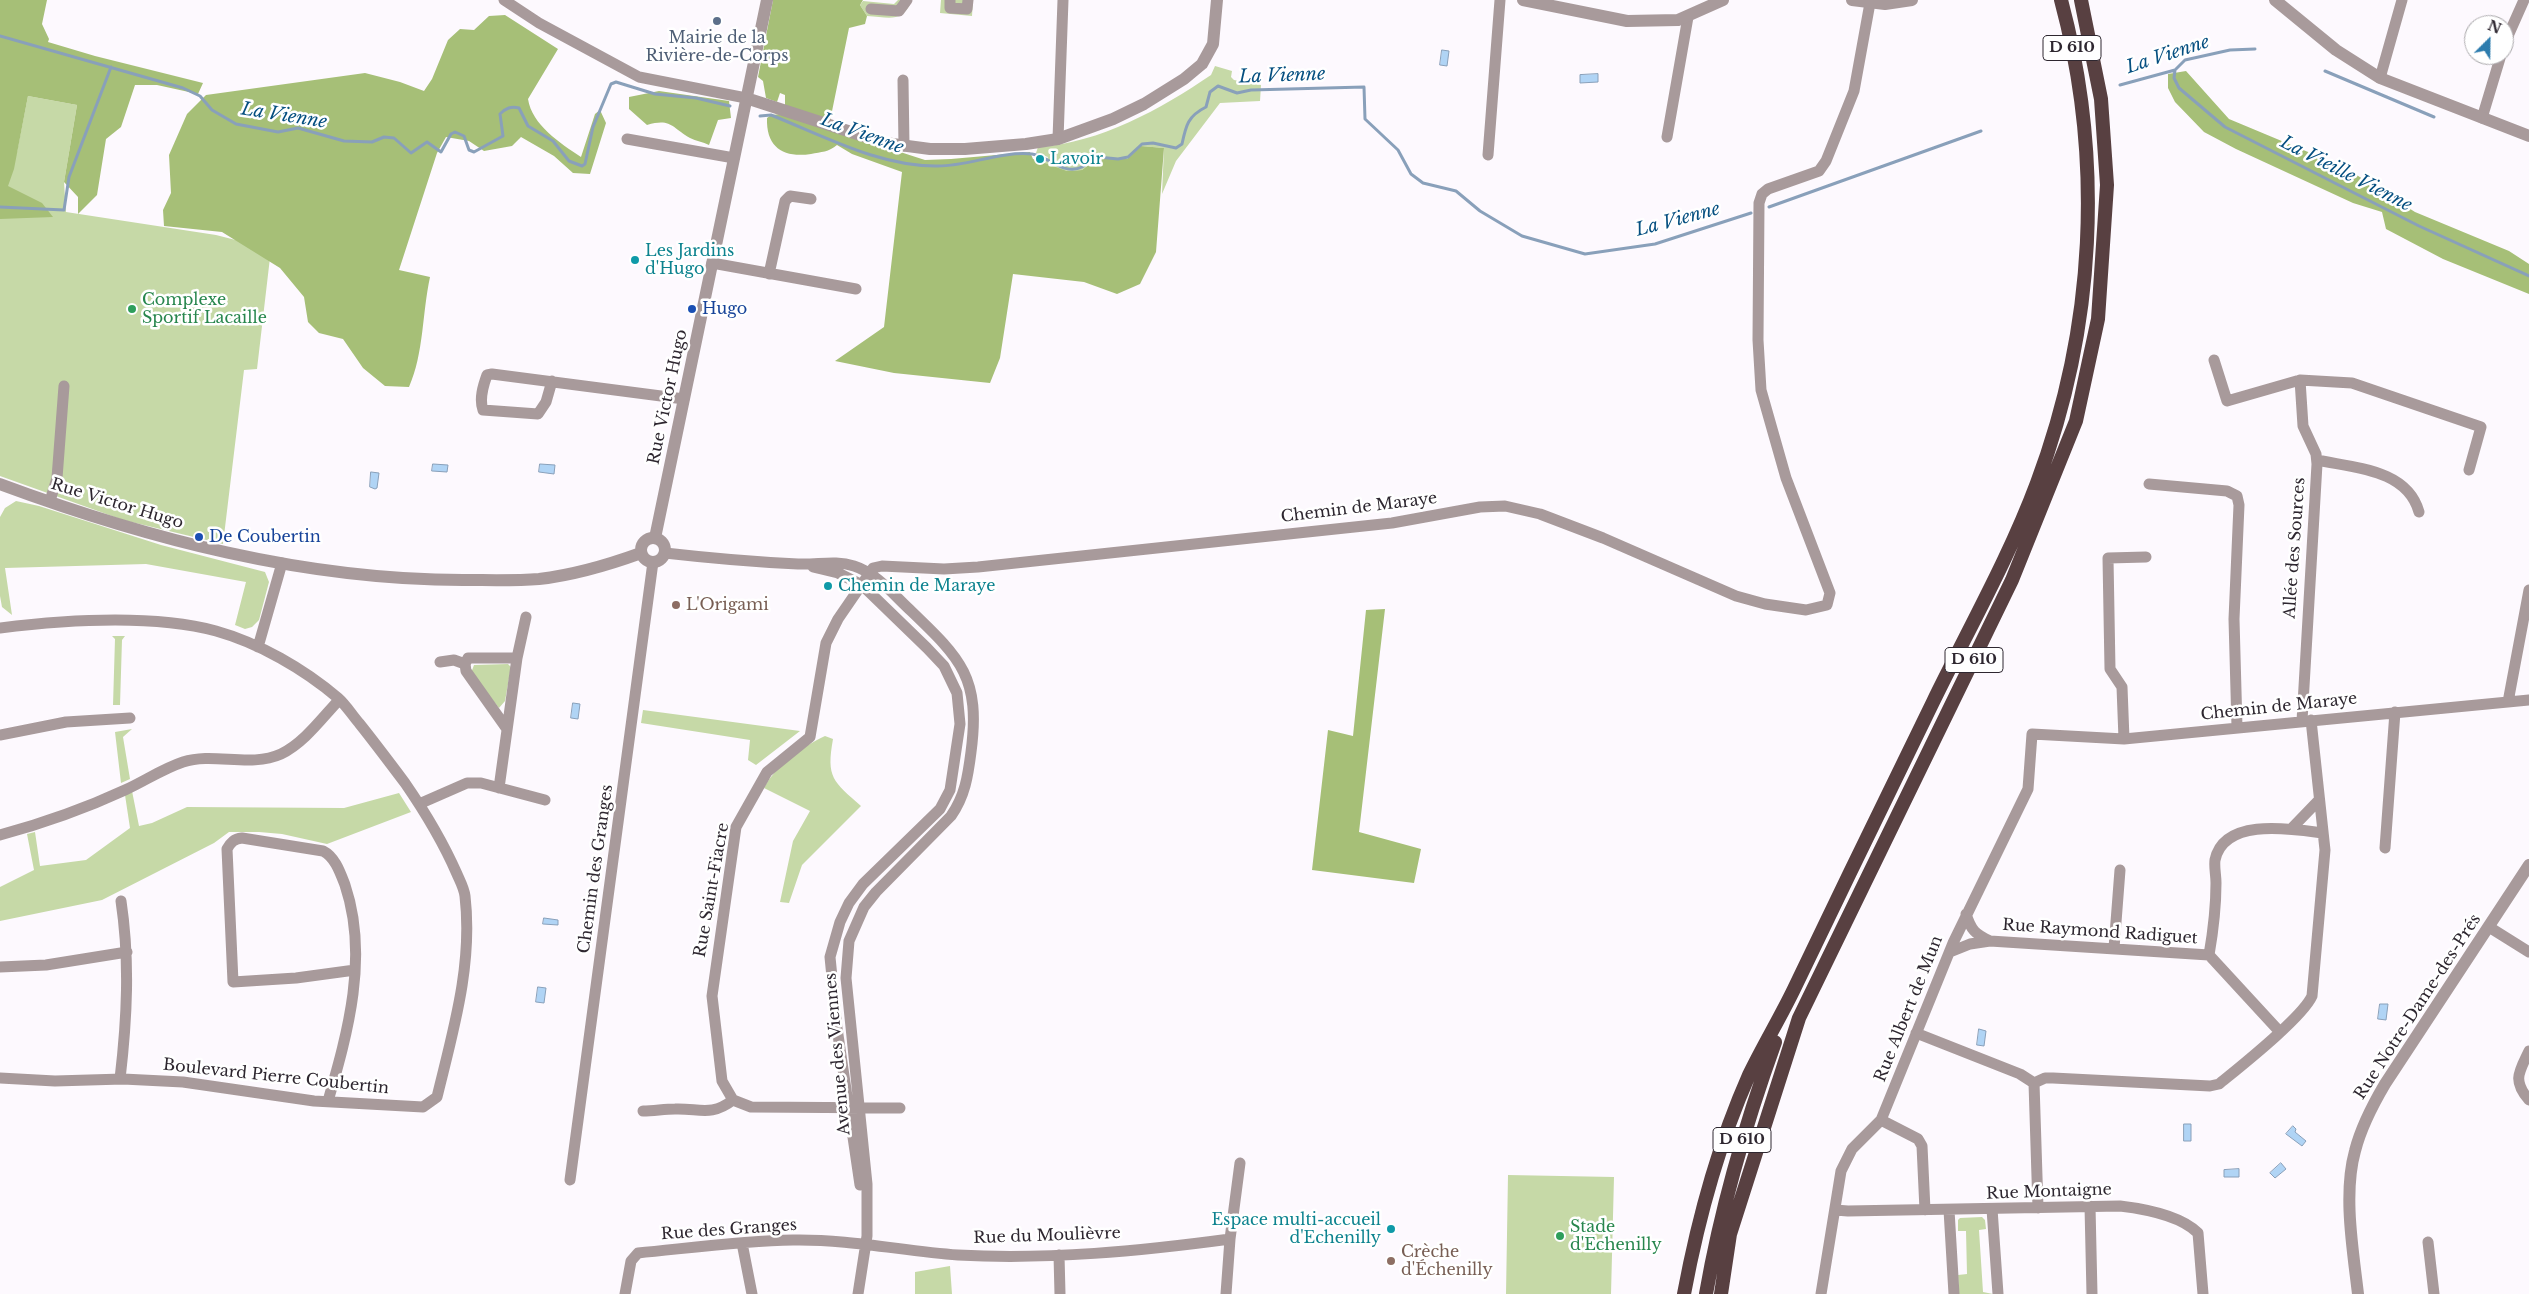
<!DOCTYPE html>
<meta charset="utf-8">
<style>
body{margin:0}
#map{position:relative;width:2529px;height:1294px;overflow:hidden;background:#fdf9fe;font-family:"Libre Baskerville",serif}
canvas{display:block}
.north{position:absolute;left:2464px;top:15px;width:50px;height:50px;box-sizing:border-box;background:#fff;border:1px solid #aba9ac;border-radius:50%;rotate:23deg;font-size:14px;font-weight:700;line-height:20px;text-align:center;color:#2e2730}
.north::after{content:'';display:block;margin:auto;width:18px;height:22px;background:#2d7cae;clip-path:polygon(50% 0,100% 100%,50% 72%,0 100%)}
</style>
<div id="map">
<canvas width="2529" height="1294"></canvas>
<div class="north">N</div>
</div>
<script>
const context = document.querySelector('canvas').getContext('2d');
context.lineJoin = 'round';
function fillPath(path, color) {
  context.fillStyle = color;
  context.fill(path, 'evenodd');
}
function strokePath(path, color, width, dash) {
  context.strokeStyle = color;
  context.lineWidth = width;
  context.lineCap = dash ? 'butt' : 'round';
  context.setLineDash(dash || []);
  context.stroke(path);
}
function label(font, color, halo, rows, align = 'center') {
  context.font = font + ' "Libre Baskerville",serif';
  context.lineWidth = 5;
  context.setLineDash([]);
  context.textBaseline = 'middle';
  context.strokeStyle = halo;
  context.fillStyle = color;
  for (const [text, x, y, turn = 0] of rows) {
    context.save();
    context.translate(x, y);
    context.rotate((+turn || 0) * Math.PI / 180);
    context.textAlign = isNaN(turn) ? turn : align;
    if (halo) context.strokeText(text, 0, 0);
    context.fillText(text, 0, 0);
    context.restore();
  }
}
const green = new Path2D(`
 M898,0H912C902,24 889,17 867,16L860,5L863,1L894,4Z
 M941,0H973L972,16L940,13Z
 M1215,66L1232,71L1231,77L1234,80L1261,85L1260,101L1220,103L1176,161L1162,194L1164,148L1141,146L1127,159H1096L1082,170L1067,171L1044,165L1048,157L1036,153L1038,147C1100,143 1161,109 1211,75Z
 M28,96L77,105L64,182L66,212L216,235L271,249L257,369L244,370L223,544L123,520L0,476V199L17,152Z
 M16,501L39,506L161,545L265,572L269,582L259,620L252,627L245,629L235,625L246,582L146,564L5,568L12,615L2,607L0,596V517L5,508Z
 M112,636H125L122,640L120,705H113L115,639Z
 M508,664L511,667L505,701L499,708L471,673L474,665Z
 M643,710L800,731L756,765L748,760L750,740L641,723Z
 M132,729L123,737L130,779L121,783L115,732Z
 M825,736L833,739C826,778 833,781 861,806L802,865L789,903L780,902L793,841L810,811L764,788C775,766 803,746 825,736Z
 M132,791L139,826L152,823L187,807L344,808L399,793L411,812L327,844L282,834L259,832H229L214,843L102,900L0,921V887L34,870L27,834L35,832L40,866L86,860L130,828L125,795Z
 M1508,1175L1614,1177L1611,1294H1506Z
 M1982,1217L1985,1220L1986,1229L1979,1230L1983,1292L1993,1294H1959L1958,1275L1967,1274L1966,1231H1958V1220L1960,1218Z
 M950,1266L952,1294H915V1272Z`);
const forest = new Path2D(`
 M0,0H47L42,24L49,39L48,42L95,56L203,83L198,94L157,85H135L121,127L106,139L97,195L78,214V197L64,182L77,105L28,96L14,169L8,186L42,203L53,217L0,219Z
 M773,0H863L860,5L867,16L865,24L849,28L830,121L785,105V95L780,93L777,102L766,98L763,81L758,77Z
 M505,15L558,49L528,99C532,125 560,143 581,157L595,114L600,110L606,123L590,174L573,173L554,156L521,137L512,146L484,151L469,141L446,137L437,153L399,270L430,277C422,314 424,353 409,387L385,386L363,368L343,339L319,333L308,322L304,297L280,268L222,232L164,226L163,210L171,193L169,155L187,114L206,95L365,73L400,82L424,91L432,79L448,40L460,29L474,30L489,16Z
 M2186,71L2229,119L2344,167L2415,212L2509,251L2529,264V294L2443,259L2386,229L2382,212L2353,203L2236,149L2204,132L2175,102L2168,88V74Z
 M659,91L729,101L731,118L718,120L709,145C703,142 696,141 690,138C671,127 671,118 647,125L629,109V97Z
 M782,114L925,160L951,159L1030,152L1033,159L1067,171L1082,170L1096,159H1127L1141,146L1164,148L1156,252L1140,284L1117,294L1084,282L1013,274L1000,358L990,383L894,373L835,361L884,327L902,172L852,154L837,145C829,152 821,152 811,154C784,158 766,148 767,118L771,115Z
 M1385,609L1359,832L1421,849L1414,883L1312,870L1328,730L1353,736L1366,610Z`);
const water = new Path2D(`
 M1442,50L1449,51L1447,66L1440,65Z
 M1598,74V82L1580,83V75Z
 M433,464L448,465L447,472L432,471Z
 M540,464L555,465L554,474L539,472Z
 M371,472L379,473L377,488L375,489L370,487Z
 M573,703L580,704L578,719L571,718Z
 M544,918L558,920V925L543,924Z
 M538,987L546,988L544,1003L536,1002Z
 M2380,1004H2388L2386,1020L2378,1019Z
 M1979,1029L1986,1031L1984,1046L1977,1045Z
 M2184,1124H2191V1141H2184Z
 M2293,1126L2296,1129L2295,1132L2306,1141L2302,1146L2286,1134Z
 M2281,1163L2286,1169L2275,1178L2270,1173Z
 M2239,1169V1177H2224V1170Z`);
const stream = new Path2D(`
 M0,36L183,88L200,96L212,110L236,124L278,132L298,128L344,141L372,142L384,137L394,138L411,153L427,142L441,152L451,134L455,132L464,136L469,150L474,152L503,136L500,114C506,108 511,106 519,108L528,126L553,141L569,161L582,166L585,164L593,127L611,84L616,82L655,94L696,98L730,106
 M2175,70L2174,78L2179,88L2225,127L2419,226L2529,276
 M2325,71L2434,117
 M2120,85L2175,70L2185,60L2230,50L2255,49
 M760,116L771,115C824,136 880,167 938,166C969,166 1000,151 1032,154C1048,156 1064,176 1082,167C1087,164 1092,159 1098,157L1118,159L1128,157L1142,144L1153,143L1176,148L1182,144C1186,125 1188,116 1206,107L1210,92L1218,86L1237,93L1251,90L1364,87L1365,119L1398,150L1411,174L1423,183L1456,191L1480,211L1522,236L1585,254L1655,244L1751,213
 M0,207L64,210L69,177L111,67
 M1769,207L1981,131`);
const minor = new Path2D(`
 M504,0L539,23L639,77L746,98
 M950,0V8L967,9L968,0
 M871,9L899,11L907,0
 M2504,45L2524,0
 M2380,78L2402,0
 M903,80L904,146
 M2482,118L2501,55
 M1667,137L1688,17
 M627,139L734,158
 M1058,139L1063,0
 M1488,155L1500,0
 M712,263L856,289
 M769,274L785,201L790,196L811,199
 M2214,360L2227,401L2300,380L2352,383L2481,427L2469,470
 M2300,380L2303,426L2316,454L2317,464L2302,721
 M552,381L546,402L538,414L483,410C479,399 483,386 487,375L492,374L684,399
 M2317,460C2354,468 2407,469 2419,512
 M2149,484L2227,491L2237,496L2239,505L2234,619L2237,727
 M50,501L57,478L64,386
 M665,553C709,558 754,562 798,564C818,565 835,560 854,566C876,573 892,593 908,608C960,658 981,676 971,752C968,776 965,796 951,816L876,892L864,907L849,941L846,978L867,1184V1236L858,1294
 M813,567L838,573L862,585L927,648L944,666L957,693L960,724L950,790L940,809L863,884L849,903L840,922L830,957L837,1028L860,1185
 M0,628C65,620 152,614 216,631C259,643 304,669 338,698C346,705 352,715 359,723C375,743 390,763 405,783C425,812 443,842 457,874C460,881 464,888 465,896C473,965 453,1031 437,1097L423,1107L314,1101L183,1082L123,1079L55,1081L0,1078
 M258,647L282,563
 M517,658L526,617
 M440,662L454,660L465,664
 M2508,702L2529,590
 M0,735L66,722L130,718
 M2124,739L2122,687L2110,669L2108,558L2146,557
 M499,788L517,658H468L465,664L466,671L507,729
 M419,804L467,783H481L545,800
 M2292,828L2319,800
 M0,835C44,823 84,809 125,790C145,781 162,769 183,762C214,752 250,768 281,754C304,743 322,718 339,700
 M2385,848L2395,712
 M1966,914C1971,930 1975,934 1990,941
 M2489,927L2529,952
 M2114,948L2120,870
 M1950,952L1970,944L1990,941L2209,955
 M0,967L46,965L127,952
 M2279,1031L2209,955C2213,932 2216,906 2216,883C2216,875 2214,867 2215,860C2224,817 2292,829 2323,833
 M1916,1033L2020,1074L2034,1083L2045,1078H2053L2210,1086L2219,1084C2241,1066 2302,1018 2312,996L2325,850L2311,720
 M2529,1051C2519,1072 2512,1080 2529,1100
 M120,1079C127,1019 130,961 121,901
 M2034,1083L2038,1208
 M733,1100L722,1081L712,996L736,827L767,772L810,737L826,643L838,619L873,568L882,566L944,569L978,567L1392,523L1480,507L1505,506L1540,514L1603,538L1736,596L1765,604L1806,610L1827,605L1830,593L1786,478L1761,390L1758,340L1759,203L1762,194L1768,189L1819,171L1826,161L1854,91L1870,3
 M328,1101C348,1032 369,956 345,885C340,872 335,857 323,851L242,838C234,839 231,842 227,849L233,982L296,978L355,970
 M643,1111C654,1111 664,1109 675,1109C699,1108 711,1117 733,1100L751,1107L900,1108
 M1881,1120L1918,1139L1922,1146L1925,1210
 M570,1180L653,562
 M2090,1206L2092,1294
 M1992,1209L1998,1294
 M1835,1210L1848,1211L2120,1206C2145,1209 2180,1215 2198,1233L2203,1294
 M1949,1210L1954,1294
 M2428,1242L2434,1294
 M742,1243L752,1294
 M1059,1255L1060,1294
 M625,1294L631,1261L638,1253C690,1248 741,1241 793,1240C849,1239 903,1251 958,1255C1048,1260 1141,1251 1230,1239
 M1226,1294L1230,1239L1240,1163
 M1821,1294L1841,1171L1852,1149L1881,1120L1953,943L2028,789L2032,734L2124,739L2529,700`);
const tertiary = new Path2D(`
 M1523,0L1627,21L1678,20L1723,0
 M1852,0L1885,4L1912,0
 M2275,0L2336,50L2380,78L2529,136
 M746,98L885,143L930,149H965L1026,144L1058,139L1113,119L1144,104L1184,79L1202,64L1213,44L1217,0
 M0,484C148,539 305,580 463,580C488,580 514,581 539,579C574,575 608,565 641,553
 M641 550a12 12 0 1 1 24 0a12 12 0 1 1-24 0Z
 M655,538L767,0
 M2358,1294C2353,1250 2343,1194 2355,1151C2361,1127 2372,1106 2385,1084L2529,865`);
const trunk = new Path2D(`
 M1684,1294C1698,1219 1718,1145 1749,1075C1763,1046 1780,1018 1794,989C1840,893 1886,798 1933,702C1968,630 2009,558 2037,483C2095,328 2104,160 2061,0
 M1706,1294C1721,1208 1745,1125 1775,1042
 M1721,1294L1730,1234L1799,1018L2012,580L2076,421L2098,319L2107,185L2101,99L2081,0`);
const markers = [
 [717,21,5,"#5c6f8a"],
 [1040,159,5,"#0f9aa8"],
 [635,260,5,"#0f9aa8"],
 [132,309,5,"#2e9e5b"],
 [692,309,5,"#1a4fb4"],
 [199,537,5,"#1a4fb4"],
 [828,586,5,"#0f9aa8"],
 [676,605,5,"#8d6e63"],
 [1391,1229,5,"#0f9aa8"],
 [1560,1236,5,"#2e9e5b"],
 [1391,1261,5,"#8d6e63"]
];
const shields = [
 [2072,48,58],
 [1974,660,58],
 [1742,1140,58]
];
const shieldNames = [
 ["D 610",2072,48],
 ["D 610",1974,660],
 ["D 610",1742,1140]
];
const serviceNames = [
 ["Mairie de la",717,38],
 ["Rivière-de-Corps",717,56]
];
const cultureNames = [
 ["Lavoir",1050,159],
 ["Les Jardins",645,251],
 ["d'Hugo",645,269],
 ["Chemin de Maraye",838,586],
 ["Espace multi-accueil",1381,1220,"right"],
 ["d'Echenilly",1381,1238,"right"]
];
const leisureNames = [
 ["Complexe",142,300],
 ["Sportif Lacaille",142,318],
 ["Stade",1570,1227],
 ["d'Echenilly",1570,1245]
];
const transitNames = [
 ["Hugo",702,309],
 ["De Coubertin",209,537]
];
const streetNames = [
 ["Rue Victor Hugo",668,397,-78],
 ["Rue Victor Hugo",117,504,17],
 ["Chemin de Maraye",1359,508,-7],
 ["Allée des Sources",2295,548,-86],
 ["Chemin de Maraye",2279,707,-6],
 ["Chemin des Granges",596,869,-82],
 ["Rue Saint-Fiacre",712,890,-80],
 ["Rue Raymond Radiguet",2100,932,4],
 ["Rue Notre-Dame-des-Prés",2418,1007,-57],
 ["Rue Albert de Mun",1909,1009,-68],
 ["Avenue des Viennes",838,1054,-95],
 ["Boulevard Pierre Coubertin",276,1077,6],
 ["Rue Montaigne",2049,1192,-2],
 ["Rue des Granges",729,1230,-4],
 ["Rue du Moulièvre",1047,1236,-2]
];
const educationNames = [
 ["L'Origami",686,605],
 ["Crèche",1401,1252],
 ["d'Échenilly",1401,1270]
];
const waterNames = [
 ["La Vienne",2168,55,-18],
 ["La Vienne",1282,76,-2],
 ["La Vienne",284,116,9],
 ["La Vienne",862,134,20],
 ["La Vieille Vienne",2346,174,27],
 ["La Vienne",1678,220,-15]
];
fillPath(green, '#c6d9a7');
fillPath(forest, '#a6bf77');
fillPath(water, '#b0d4f5');
strokePath(water, '#89a0ba', 1);
strokePath(stream, '#89a0ba', 3);
strokePath(minor, '#a89a9b', 11);
strokePath(tertiary, '#a89a9b', 12);
strokePath(trunk, '#584041', 14);
for (const [x, y, r, color] of markers) {
  const dot = new Path2D();
  dot.arc(x, y, r, 0, 2 * Math.PI);
  context.fillStyle = color;
  context.fill(dot);
  strokePath(dot, '#fff', 2);
}
for (const [x, y, w] of shields) {
  const box = new Path2D();
  box.roundRect(x - w / 2, y - 12.5, w, 25, 4);
  context.fillStyle = '#fff';
  context.fill(box);
  strokePath(box, '#2e2730', 1);
}
label('bold 15px', '#2e2730', null, shieldNames);
label('16px', '#4e5e75', '#fff', serviceNames);
label('16px', '#0d838f', '#fff', cultureNames, 'left');
label('16px', '#27864d', '#fff', leisureNames, 'left');
label('16px', '#164399', '#fff', transitNames, 'left');
label('16px', '#2e2730', '#fff', streetNames);
label('16px', '#785e54', '#fff', educationNames, 'left');
label('italic 18px', '#054f80', '#fff', waterNames);
</script>
